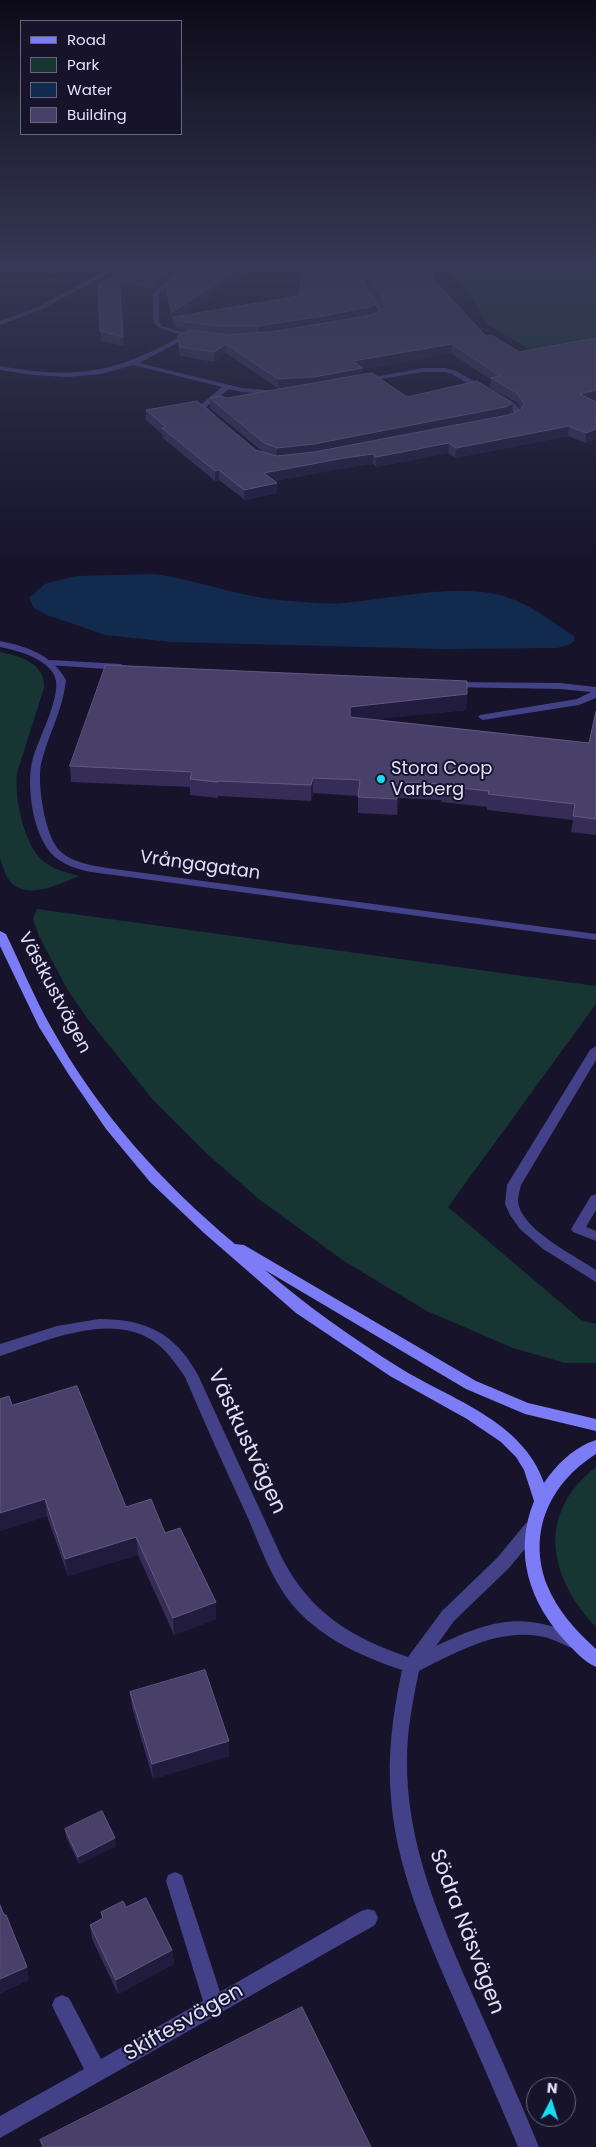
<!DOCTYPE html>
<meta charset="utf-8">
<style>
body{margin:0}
#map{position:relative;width:596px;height:2147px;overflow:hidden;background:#17132b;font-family:Poppins,sans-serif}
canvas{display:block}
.legend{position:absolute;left:20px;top:20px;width:162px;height:115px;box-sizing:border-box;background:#17132b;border:1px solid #68657f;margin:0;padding:6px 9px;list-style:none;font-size:15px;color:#e2dffd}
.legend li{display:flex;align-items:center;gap:10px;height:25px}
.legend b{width:25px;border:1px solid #68657f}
.north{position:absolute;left:526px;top:2077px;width:50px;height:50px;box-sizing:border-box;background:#17132b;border:1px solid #68657f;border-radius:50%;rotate:5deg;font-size:14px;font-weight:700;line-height:20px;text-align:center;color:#e2dffd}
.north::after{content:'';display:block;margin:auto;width:18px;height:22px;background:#16def2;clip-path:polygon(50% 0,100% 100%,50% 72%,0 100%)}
</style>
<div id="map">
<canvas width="596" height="2147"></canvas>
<ul class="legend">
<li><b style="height:6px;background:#7d7cf7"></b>Road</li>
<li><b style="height:14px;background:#163533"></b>Park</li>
<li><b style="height:14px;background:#132a4f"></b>Water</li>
<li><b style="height:14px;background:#484069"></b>Building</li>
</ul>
<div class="north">N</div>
</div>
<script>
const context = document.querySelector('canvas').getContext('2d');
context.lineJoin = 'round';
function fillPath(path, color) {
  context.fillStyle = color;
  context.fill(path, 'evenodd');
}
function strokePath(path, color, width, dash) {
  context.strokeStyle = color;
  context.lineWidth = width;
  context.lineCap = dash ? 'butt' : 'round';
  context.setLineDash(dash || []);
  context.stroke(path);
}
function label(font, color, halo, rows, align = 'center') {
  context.font = font + ' Poppins,sans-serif';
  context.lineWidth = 4;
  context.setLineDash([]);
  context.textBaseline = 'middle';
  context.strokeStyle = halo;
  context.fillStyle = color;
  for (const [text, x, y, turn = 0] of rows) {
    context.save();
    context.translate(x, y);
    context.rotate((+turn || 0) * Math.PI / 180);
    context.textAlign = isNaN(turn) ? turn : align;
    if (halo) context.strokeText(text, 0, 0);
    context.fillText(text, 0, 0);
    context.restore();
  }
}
const green = new Path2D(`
 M441,264H596V342L534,352L488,325L462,283L452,277Z
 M0,652C20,656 46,663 44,688L17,773C14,797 24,845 43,861C54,870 66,872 79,876C61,883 34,898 15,886C6,880 3,867 0,858Z
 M37,909L596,986V1004L448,1207L581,1320L596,1324V1363H565L513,1348L427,1311L344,1261L260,1200L206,1153L154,1101L87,1018L67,989L39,936L33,919Z
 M596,1467V1627C548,1576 536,1514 596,1467Z`);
const water = new Path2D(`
 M154,574C200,580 244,599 291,601C308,602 327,605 344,603C395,599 460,581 509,598C527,603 557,625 574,636V641L569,645L557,648L442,649L172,642L105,635L47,615L34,608L29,598L45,584L76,576Z`);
const lane = new Path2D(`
 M8,264C20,264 45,271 53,270C61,268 65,264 73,264L53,274Z
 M51,660L121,664L126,667L121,670L48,665V661Z
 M450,682L560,683L596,687V698L579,705L483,720L478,717L480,715L577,699L591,692L560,689L447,687V683Z
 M596,1046V1060L521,1185C520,1190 518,1195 518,1201C520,1229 574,1255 596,1270V1282L543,1249L520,1229L510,1215L505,1204L507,1185L590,1050Z
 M596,1194V1210L586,1227L596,1231V1241L573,1232L571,1229L591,1196Z
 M175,1872L182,1875L184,1881L220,1992L361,1911L368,1909L375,1911L378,1918L375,1925L0,2138V2116L84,2069L55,2012L52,2005L55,1998L62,1995L69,1998L101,2059L203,2001L166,1881L168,1875Z`);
const street = new Path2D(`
 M119,264H127L40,310L0,325V321L36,308Z
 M202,264H210L165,288L159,294V322L162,326L200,337L197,339L189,337L139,363L242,388L276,391H279V395L242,392L229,389L206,407L216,416L212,418L198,407L222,387L133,365L101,374L67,377L33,375L0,370V366C77,380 115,373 183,335C149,326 153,328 153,294L161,286Z
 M224,264L315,267L318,269L315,271L227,266Z
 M340,268L359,272L385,312L383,317L371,320V318L378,315L379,312L355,274L338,271Z
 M423,368H445L456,371L515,404L522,412C519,419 512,424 504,423V419L513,416L514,412L509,408L452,374L445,372H423L363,382L359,380Z
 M0,641C28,647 51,654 66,680C63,710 48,735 41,764C37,784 45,837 60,851C74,864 96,866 114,869L596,934V940L114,875C96,873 75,871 59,860C33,844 25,784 33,758C39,738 59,700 56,681C53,660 17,650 0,647Z
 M99,1319C146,1319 175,1333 198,1375L283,1560C311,1613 352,1638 408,1657L442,1611L497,1558L526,1523L532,1521L538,1523L540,1528L538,1533L509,1568L454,1621L436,1646C494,1619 523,1611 583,1638L585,1643L583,1648L577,1650C567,1647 558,1641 548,1638C502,1626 459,1651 419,1671C413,1700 407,1730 407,1760C406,1842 439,1918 471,1991C494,2043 518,2095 539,2147H518C497,2097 475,2047 453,1997C426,1934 396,1868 391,1798C387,1755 393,1713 402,1670C363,1657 325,1640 297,1610C273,1584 261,1548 247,1516C226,1470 205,1424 185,1377C176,1364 166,1349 152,1340C108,1312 44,1342 0,1356V1344L57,1326Z`);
const secondary = new Path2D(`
 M0,931L6,934C21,965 34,997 51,1027C97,1111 162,1183 235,1244L244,1245L476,1381L528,1403L596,1419V1431L525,1414L466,1389L265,1270C307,1306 352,1338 400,1368C452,1400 523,1421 544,1483C556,1465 574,1447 596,1440V1454C550,1483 527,1532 547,1585C557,1610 576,1631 596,1649V1667C584,1662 575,1651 566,1642C529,1602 513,1553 534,1501L524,1470L516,1457L501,1442L467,1419L390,1376L296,1313L204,1233L150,1182L106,1129L69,1075L39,1027L0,946Z`);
const wall = new Path2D(`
 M198,264H253V270L181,315L299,296L302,277L298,272V265L293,264H423L435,282L486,336L596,402V439L586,443L568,436L455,458L448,453L376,467L373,464L344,468L275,481L277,493L245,500L219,480L215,481L163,438L162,434L146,420V410L256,450L263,452L210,408V398H227L279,389L226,353L214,362L180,356L178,345L177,336L188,331L174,328L173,320L172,321L166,291L165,283L155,289L120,283L124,346L101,341L98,285L113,277V274ZM353,269H357L383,308L372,315L375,312L376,304ZM451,353L491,380L490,388L516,402L521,409L508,415L512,413L407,397L363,375V369Z
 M467,694L466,710L375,719L589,743L596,711V835L571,832L573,820L487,810V807L442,802L441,800L399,798L397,815L358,813V796L313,793L311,801L218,796V798L190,795V787L71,782L70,766Z
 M0,1399L12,1405L126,1507L165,1533L216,1619L174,1635L138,1555L68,1576L47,1516L0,1531Z
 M130,1692L229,1756L153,1779L132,1707Z
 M65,1829L116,1846L79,1864L66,1837Z
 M126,1907L172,1950L174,1964L118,1994L92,1939L90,1925L102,1918L101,1912Z`);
const shadedWall = new Path2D(`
 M183,264H198L155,289V280Z
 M248,264H253V270L174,320L173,317V320L172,321V312Z
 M376,304L375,312L368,316L258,334V326Z
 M226,344V353L214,362V352Z
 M452,344L451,353L363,369V377L279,389L278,379L353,361Z
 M596,390V400L579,403L580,394Z
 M513,403L512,413L504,417L314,454L277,458V448Z
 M569,426L568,436L455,458L456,448Z
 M596,429V439L586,443V433Z
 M449,443L448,453L376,467V457Z
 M373,454V464L344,468L264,483V473L344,458Z
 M219,470V480L215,481V471Z
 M277,483V493L245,500L244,490Z
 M467,694L466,710L350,722V707Z
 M313,778V793L311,801V785Z
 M399,782V798L397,815V799Z
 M45,1499L47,1516L0,1531V1513Z
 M136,1537L138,1555L68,1576L65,1559Z
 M216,1602V1619L174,1635L173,1618Z
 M229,1741V1756L153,1779L152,1764Z
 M115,1838L116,1846L79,1864L78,1857Z
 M172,1950L174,1964L118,1994L116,1980Z
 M27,1967L29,1980L0,1994V1979Z`);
const building = new Path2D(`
 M130,264H183L155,280L119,275L123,337L100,331L98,285L118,274H113Z
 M198,264H248L172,312L165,283Z
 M298,264L352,267L376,304L369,307L324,316L258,326H213L174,320L173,317L299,296L303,270Z
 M360,264H423L435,277H431L486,336L491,335L519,352L596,338V390L580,394L596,402V429L586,433L569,426L456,448L449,443L376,457L373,454L344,458L264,473L277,483L244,490L219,470L215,471L162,428L166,427L146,410L197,401L256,450L277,456L314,452L508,415L522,409L524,403L517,393L491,378L500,376L452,344L353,361L363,368L314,377L278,379L226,344L214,352L180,347L177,336L189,330L229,335L277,331L372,315L387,306Z
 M372,373L407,397L477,381L513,403L505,407L314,444L277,448L264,443L210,398L220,396L227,398Z
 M106,665L467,681V694L350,707V717L589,743L596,711V819L573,816L575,804L488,794L489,791L442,786V784L399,782L397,799L358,797L360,780L313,778L311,785L218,781L217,782L190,779L192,772L70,766Z
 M77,1386L126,1507L151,1499L165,1533L180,1528L216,1602L173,1618L136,1537L65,1559L45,1499L0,1513V1399L9,1396L12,1405Z
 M205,1670L229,1741L152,1764L130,1692Z
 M102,1811L115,1838L78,1857L65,1829Z
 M146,1898L172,1950L116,1980L90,1925L103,1918L101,1912L123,1901L126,1907Z
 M0,1905L4,1915H6L27,1967L0,1979Z
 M302,2007L371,2147H43L40,2140Z`);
const markers = [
 [381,779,5,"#16def2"]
];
const poiNames = [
 ["Stora Coop",391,769],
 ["Varberg",391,790]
];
const streetNames = [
 ["Vrångagatan",200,866,8],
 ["Västkustvägen",54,993,62]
];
const nearStreetnames = [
 ["Västkustvägen",246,1442,65],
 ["Södra Näsvägen",466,1932,69],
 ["Skiftesvägen",184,2023,-30]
];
fillPath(green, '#163533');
fillPath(water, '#132a4f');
fillPath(lane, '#434187');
fillPath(street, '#434187');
fillPath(secondary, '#7d7cf7');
fillPath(wall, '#352d57');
fillPath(shadedWall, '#211b3e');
fillPath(building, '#484069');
strokePath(building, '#605980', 1);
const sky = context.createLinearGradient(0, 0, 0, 565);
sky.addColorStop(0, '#0d0a18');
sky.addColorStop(0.47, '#363955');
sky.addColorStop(1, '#36395500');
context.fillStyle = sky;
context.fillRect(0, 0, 596, 565);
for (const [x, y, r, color] of markers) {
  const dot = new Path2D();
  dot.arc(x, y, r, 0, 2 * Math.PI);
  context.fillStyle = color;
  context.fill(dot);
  strokePath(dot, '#17132b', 2);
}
label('18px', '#e2dffd', '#17132b', poiNames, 'left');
label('18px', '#e2dffd', '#17132b', streetNames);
label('21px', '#e2dffd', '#17132b', nearStreetnames);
</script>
